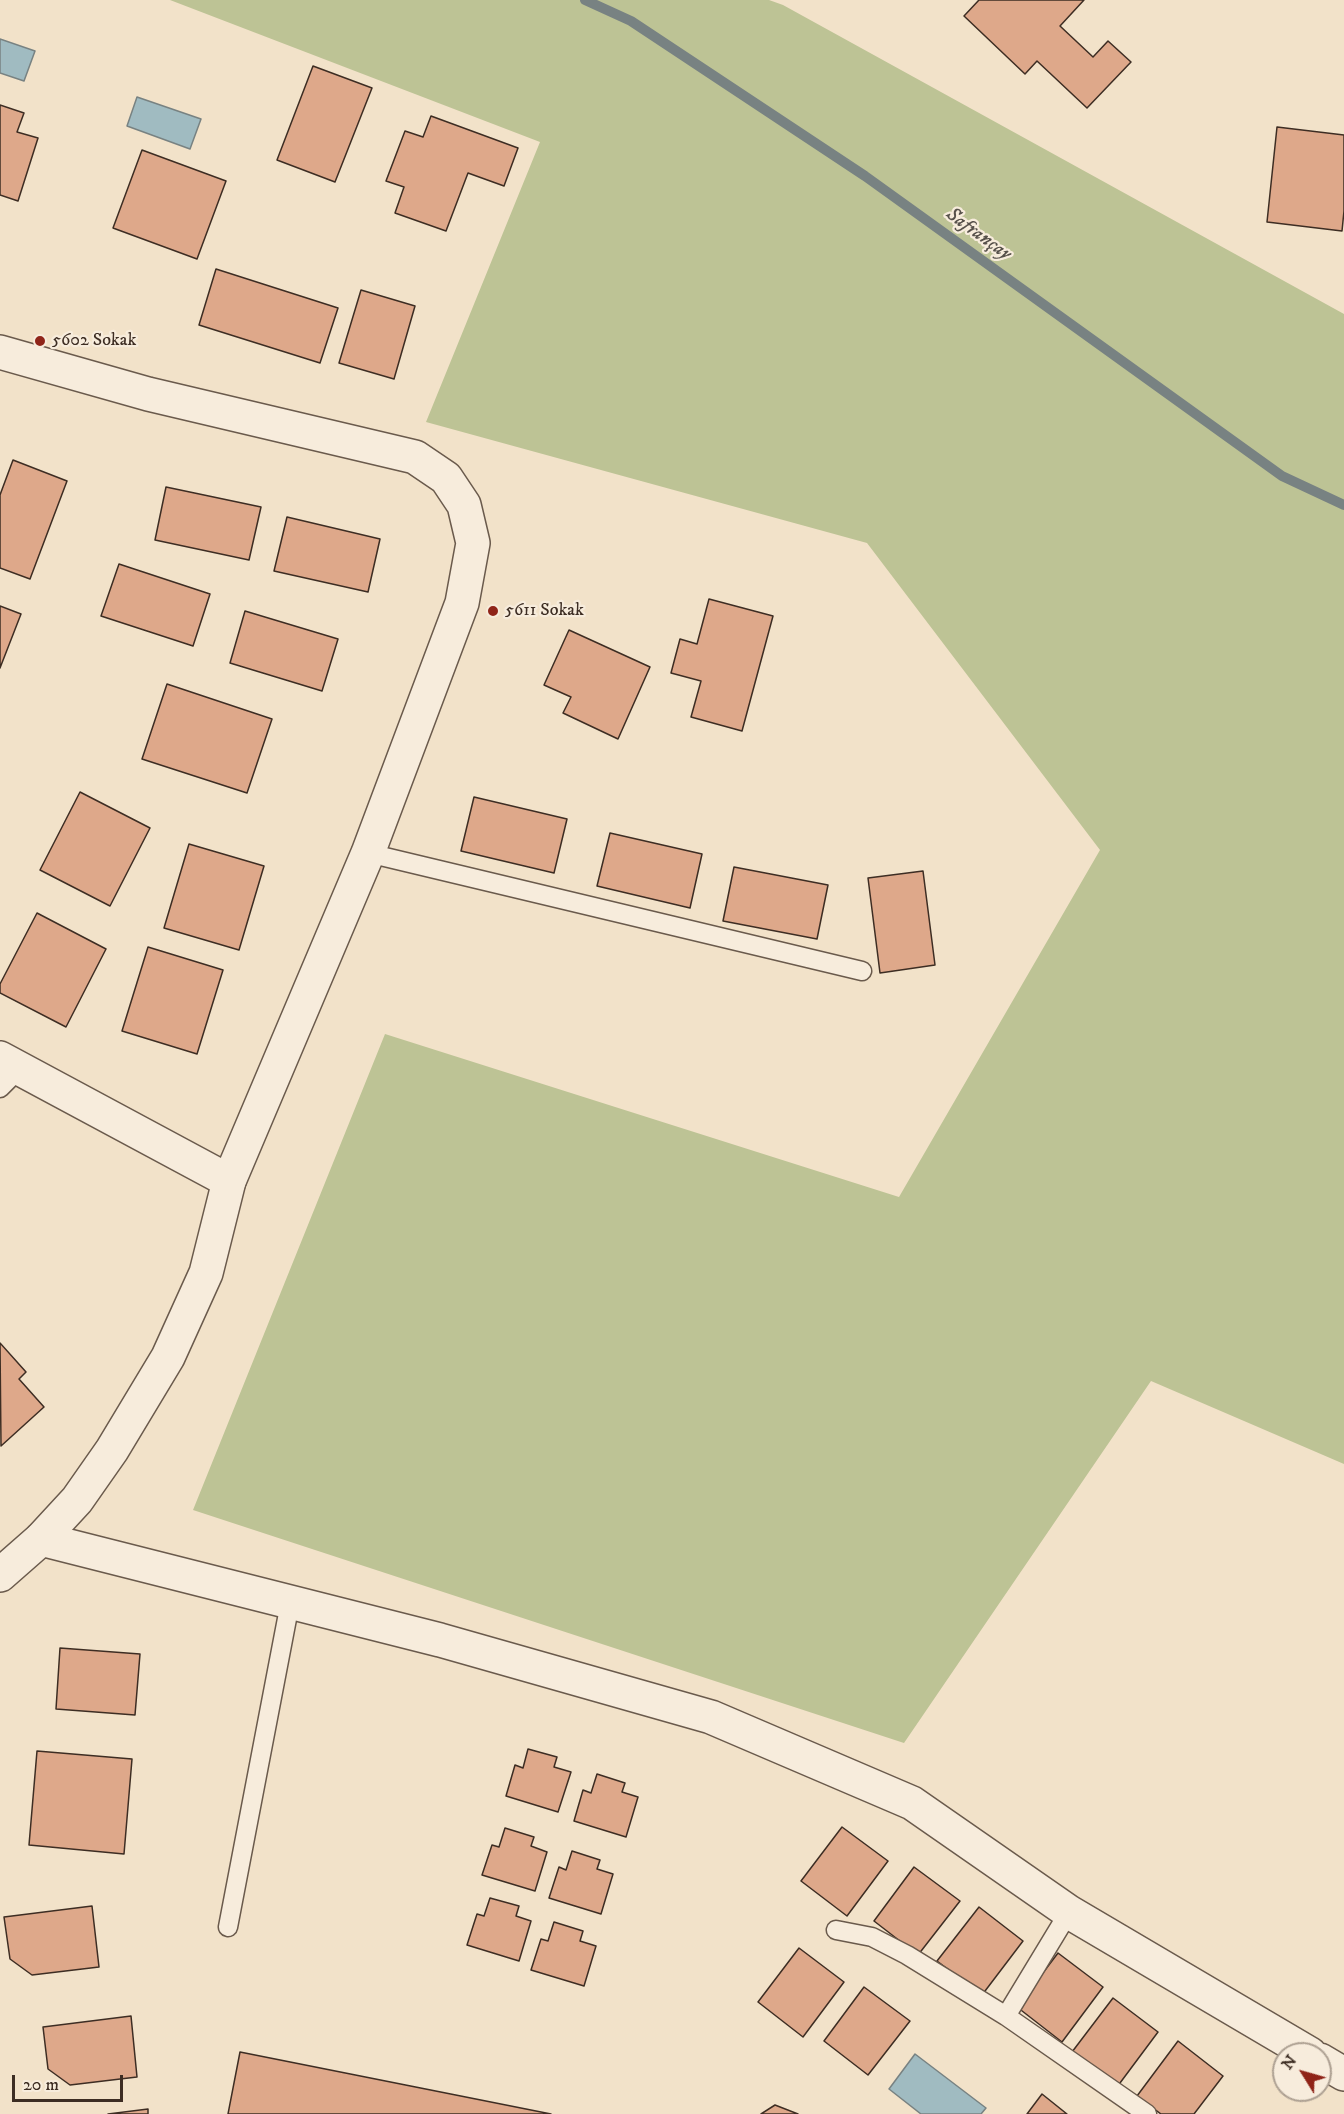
<!DOCTYPE html>
<meta charset="utf-8">
<style>
body{margin:0}
#map{position:relative;width:1344px;height:2114px;overflow:hidden;background:#f2e2c9;font-family:"IM FELL DW Pica",serif}
canvas{display:block}
.north{position:absolute;left:1272px;top:2042px;width:60px;height:60px;box-sizing:border-box;background:#f7ecdc;border:2px solid #ada092;border-radius:50%;rotate:307deg;font-size:16px;font-weight:700;line-height:24px;text-align:center;color:#3d2d23}
.north::after{content:'';display:block;margin:auto;width:21px;height:27px;background:#8f2418;clip-path:polygon(50% 0,100% 100%,50% 72%,0 100%)}
.scale{position:absolute;left:12px;top:2075px;width:111px;height:27px;box-sizing:border-box;border:3px solid #3d2d23;border-top:0;padding-left:8px;font-size:18px;line-height:21px;white-space:nowrap;color:#3d2d23;-webkit-text-stroke:4px #f7ecdc;paint-order:stroke}
</style>
<div id="map">
<canvas width="1344" height="2114"></canvas>
<div class="north">N</div>
<div class="scale">20 m</div>
</div>
<script>
const context = document.querySelector('canvas').getContext('2d');
context.lineJoin = 'round';
function fillPath(path, color) {
  context.fillStyle = color;
  context.fill(path, 'evenodd');
}
function strokePath(path, color, width, dash) {
  context.strokeStyle = color;
  context.lineWidth = width;
  context.lineCap = dash ? 'butt' : 'round';
  context.setLineDash(dash || []);
  context.stroke(path);
}
function label(font, color, halo, rows, align = 'center') {
  context.font = font + ' "IM FELL DW Pica",serif';
  context.lineWidth = 4.5;
  context.setLineDash([]);
  context.textBaseline = 'middle';
  context.strokeStyle = halo;
  context.fillStyle = color;
  for (const [text, x, y, turn = 0] of rows) {
    context.save();
    context.translate(x, y);
    context.rotate((+turn || 0) * Math.PI / 180);
    context.textAlign = isNaN(turn) ? turn : align;
    if (halo) context.strokeText(text, 0, 0);
    context.fillText(text, 0, 0);
    context.restore();
  }
}
const green = new Path2D(`
 M170,0H769L783,5L1344,314V1464L1151,1381L904,1743L193,1510L385,1034L899,1197L1100,850L867,543L426,422L540,142Z`);
const water = new Path2D(`
 M0,39L35,51L24,81L0,73Z
 M137,97L201,119L190,149L127,126Z
 M915,2054L986,2108L981,2114H921L889,2089Z`);
const stream = new Path2D(`
 M585,0L631,21L865,176L1282,476L1344,505`);
const building = new Path2D(`
 M979,0H1084L1060,26L1093,57L1108,41L1131,62L1087,108L1037,61L1025,74L964,16Z
 M313,66L372,88L335,182L277,160Z
 M0,105L24,113L17,132L38,138L18,201L0,195Z
 M431,116L518,148L504,186L468,173L446,231L395,213L404,187L386,181L405,131L423,137Z
 M1277,127L1344,135V211L1342,231L1267,222Z
 M142,150L226,181L197,259L113,228Z
 M216,269L338,308L320,363L199,325Z
 M361,290L415,306L394,379L339,363Z
 M13,460L67,481L30,579L0,568V495Z
 M166,487L261,507L249,560L155,540Z
 M287,517L380,539L368,592L274,571Z
 M119,564L210,594L193,646L101,616Z
 M709,599L773,616L742,731L691,717L701,681L671,673L680,639L697,644Z
 M0,606L21,614L0,668Z
 M245,611L338,639L322,691L230,663Z
 M569,630L650,667L618,739L563,713L571,697L544,685Z
 M167,684L272,719L247,793L142,759Z
 M80,792L150,828L110,906L40,870Z
 M474,797L567,819L554,873L461,851Z
 M610,833L702,854L690,908L597,886Z
 M189,844L264,866L239,950L164,928Z
 M734,867L828,885L817,939L723,921Z
 M923,871L935,965L880,973L868,878Z
 M37,913L106,949L66,1027L0,993V984Z
 M148,947L223,970L197,1054L122,1031Z
 M0,1343L26,1372L19,1379L44,1407L1,1446Z
 M60,1648L140,1654L135,1715L56,1709Z
 M528,1749L557,1757L554,1767L571,1772L558,1812L506,1796L515,1765L523,1768Z
 M37,1751L132,1759L124,1854L29,1845Z
 M597,1774L625,1783L622,1792L638,1797L626,1837L574,1821L583,1790L591,1793Z
 M842,1827L888,1861L847,1916L801,1881Z
 M505,1828L534,1837L531,1846L547,1852L535,1891L482,1875L492,1845L499,1847Z
 M572,1851L600,1860L597,1869L613,1874L601,1914L549,1898L559,1867L566,1870Z
 M914,1867L960,1901L918,1955L874,1921Z
 M490,1898L519,1906L516,1916L531,1921L519,1961L467,1945L477,1914L484,1916Z
 M92,1906L99,1967L32,1975L10,1959L4,1917Z
 M979,1907L1023,1941L982,1995L937,1961Z
 M554,1922L583,1931L580,1941L596,1946L584,1986L531,1970L541,1939L548,1941Z
 M799,1948L844,1982L803,2037L758,2002Z
 M1058,1953L1103,1987L1062,2042L1017,2007Z
 M864,1987L910,2021L868,2075L824,2041Z
 M1113,1998L1158,2032L1117,2087L1072,2052Z
 M131,2016L137,2077L70,2085L48,2069L43,2027Z
 M1178,2041L1223,2076L1194,2114H1161L1137,2096Z
 M240,2052L551,2114H228Z
 M1042,2094L1067,2114H1027Z
 M775,2105L798,2114H761Z
 M148,2109V2114H108Z`);
const service = new Path2D(`
 M368,853L862,971
 M0,1088L19,1069
 M228,1927L290,1603
 M836,1930L872,1937L907,1955L1006,2016L1069,1912
 M1006,2016L1147,2114`);
const minor = new Path2D(`
 M0,1058L229,1181
 M41,1539L440,1640L711,1717L912,1803L1069,1912L1310,2054
 M1320,2060L1344,2074`);
const tertiary = new Path2D(`
 M0,352L148,394L415,457L446,478L464,505L473,543L462,603L368,853L229,1181L206,1273L168,1357L112,1450L77,1500L41,1539L0,1575`);
const markers = [
 [40,341,6,"#8f2418"],
 [493,611,6,"#8f2418"]
];
const poiNames = [
 ["5602 Sokak",52,341],
 ["5611 Sokak",505,611]
];
const waterNames = [
 ["Safrançay",978,235,36]
];
fillPath(green, '#bdc395');
fillPath(water, '#a0bbc1');
strokePath(water, '#788282', 1.5);
strokePath(stream, '#788282', 10);
fillPath(building, '#dea88a');
strokePath(building, '#3d2d23', 1.5);
strokePath(service, '#6a5a4c', 21);
strokePath(minor, '#6a5a4c', 36);
strokePath(tertiary, '#6a5a4c', 36);
strokePath(service, '#f7ecdc', 18);
strokePath(minor, '#f7ecdc', 33);
strokePath(tertiary, '#f7ecdc', 33);
for (const [x, y, r, color] of markers) {
  const dot = new Path2D();
  dot.arc(x, y, r, 0, 2 * Math.PI);
  context.fillStyle = color;
  context.fill(dot);
  strokePath(dot, '#f7ecdc', 2);
}
label('18px', '#3d2d23', '#f7ecdc', poiNames, 'left');
label('italic 20px', '#56504a', '#f7ecdc', waterNames);
</script>
